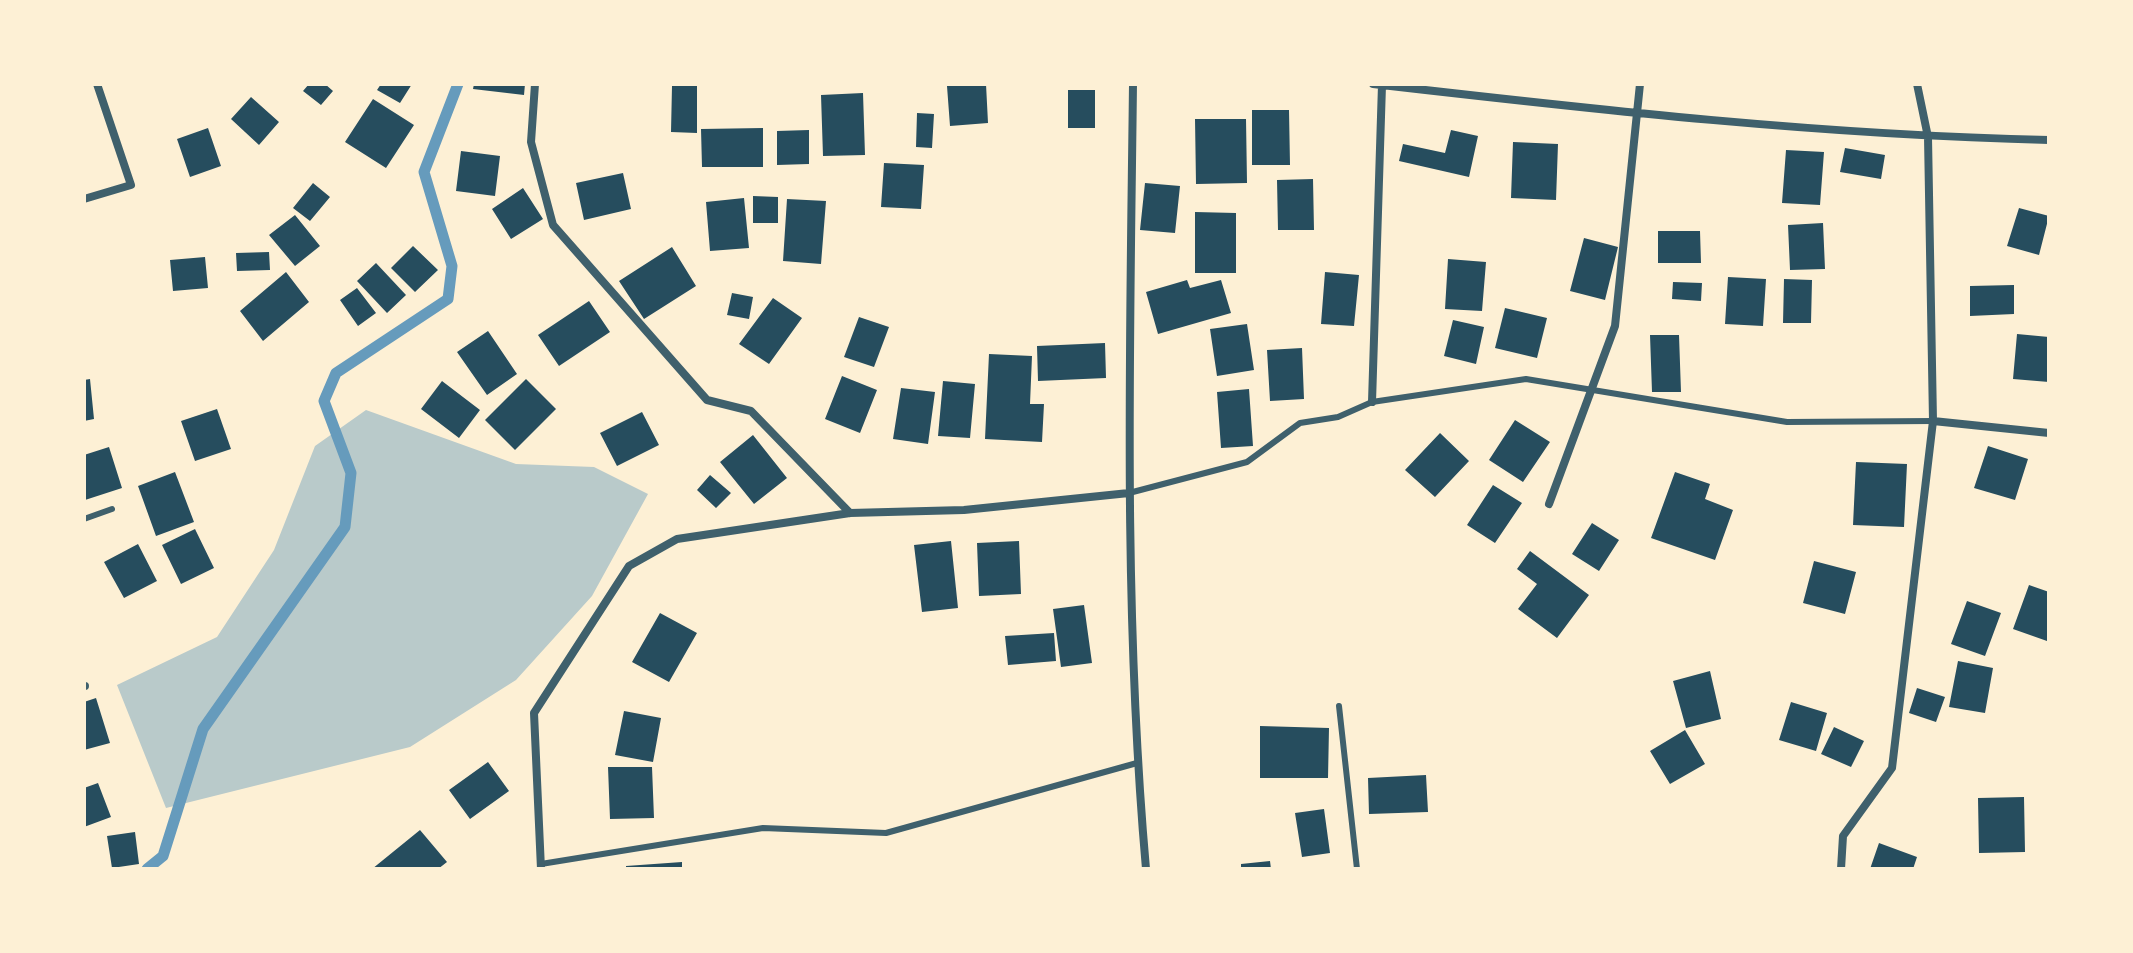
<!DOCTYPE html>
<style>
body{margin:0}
#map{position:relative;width:2133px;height:953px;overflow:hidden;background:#fdf0d5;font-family:"PT Sans Narrow",sans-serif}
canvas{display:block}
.frame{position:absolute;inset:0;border:86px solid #fdf0d5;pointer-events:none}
</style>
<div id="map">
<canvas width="2133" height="953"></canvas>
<div class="frame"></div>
</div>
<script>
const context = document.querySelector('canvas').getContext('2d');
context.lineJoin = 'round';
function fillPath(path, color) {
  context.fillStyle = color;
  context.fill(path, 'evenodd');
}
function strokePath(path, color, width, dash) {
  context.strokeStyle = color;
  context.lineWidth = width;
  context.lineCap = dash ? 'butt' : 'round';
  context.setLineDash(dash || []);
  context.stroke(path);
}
const green = new Path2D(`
 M366,410L516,464L594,467L648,494L592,596L516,680L410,747L166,808L117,685L217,637L274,550L315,446Z`);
const stream = new Path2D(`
 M147,869L163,856L203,729L345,527L351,473L324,401L336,373L448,299L452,266L424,172L458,84`);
const building = new Path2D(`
 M309,84H325L333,91L321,105L303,91Z
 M381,84H412L400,103L377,90Z
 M474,84H525L524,95L473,89Z
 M986,84L988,123L950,126L947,86Z
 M672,86H697V133L671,132Z
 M1068,90H1095V128H1068Z
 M863,93L865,155L823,156L821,95Z
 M251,97L279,122L259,145L231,119Z
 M373,99L414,125L386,168L345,142Z
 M1252,110H1289L1290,165H1252Z
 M917,113L934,114L932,148L916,147Z
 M1195,119H1246L1247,183L1196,184Z
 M208,128L221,166L190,177L177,139Z
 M763,128V167H702L701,129Z
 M809,130V164L777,165V131Z
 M1451,130L1478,136L1469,177L1399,161L1403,144L1445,153Z
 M1513,142L1558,144L1556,200L1511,198Z
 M1845,148L1885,155L1881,179L1840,172Z
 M1786,150L1824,152L1820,205L1782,203Z
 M461,151L500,156L495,196L456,191Z
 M884,163L924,165L921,209L881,207Z
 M623,173L631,209L584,220L576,183Z
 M1313,179L1314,230H1278L1277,180Z
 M313,183L330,197L310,221L293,208Z
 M1145,183L1180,186L1175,233L1140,230Z
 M523,188L543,219L511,239L492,209Z
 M753,196L778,197V223H753Z
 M744,198L749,248L710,251L706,202Z
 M787,199L826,201L821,264L783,261Z
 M2019,208L2049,216L2039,255L2007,246Z
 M1195,212L1236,213V273H1195Z
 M295,215L320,246L295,266L269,235Z
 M1823,223L1825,269L1790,270L1788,225Z
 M1658,231H1700L1701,263H1658Z
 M1584,238L1618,247L1605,300L1570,291Z
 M413,246L438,270L415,292L391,268Z
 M672,247L696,286L644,319L619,281Z
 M269,252L270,270L237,271L236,253Z
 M205,257L208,288L173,291L170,260Z
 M1448,259L1486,262L1482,311L1445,309Z
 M376,263L406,295L387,313L357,281Z
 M286,272L309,302L263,341L240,311Z
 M1325,272L1359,275L1354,326L1321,324Z
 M1728,277L1766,279L1763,326L1725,324Z
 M1784,279L1812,280L1811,323H1783Z
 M1187,280L1190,288L1221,280L1231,313L1158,334L1146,292Z
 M1673,282L1702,283L1701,301L1672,299Z
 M2014,285V314L1970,316V286Z
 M357,288L376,313L358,326L340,300Z
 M732,293L753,297L749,319L727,315Z
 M773,298L802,318L769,364L739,344Z
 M589,301L610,332L559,366L538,335Z
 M1505,308L1547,318L1537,358L1495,348Z
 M859,317L889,327L874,367L844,357Z
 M1453,320L1484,327L1476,364L1444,356Z
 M1247,324L1254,370L1217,376L1210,329Z
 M488,331L517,374L487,395L457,352Z
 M2017,334L2049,337V382L2013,379Z
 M1650,335H1679L1681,392H1652Z
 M1105,343L1106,378L1038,381L1037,346Z
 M1302,348L1304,399L1270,401L1267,350Z
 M989,354L1032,356L1030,404H1044L1042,442L985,439Z
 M842,376L877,390L860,433L825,419Z
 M90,379L94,419L84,421V380Z
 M526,379L556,409L515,450L485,420Z
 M442,381L480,410L459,438L421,409Z
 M943,381L975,384L970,438L938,436Z
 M901,388L935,392L928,444L893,439Z
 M1249,389L1253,446L1221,448L1217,392Z
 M217,409L231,449L195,461L181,421Z
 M642,412L659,445L617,466L600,433Z
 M1515,420L1550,442L1523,482L1489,460Z
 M1440,433L1469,461L1435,497L1405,470Z
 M753,435L787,478L754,504L720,462Z
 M1988,446L2028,459L2015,500L1974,488Z
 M109,447L122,488L85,500L84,455Z
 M1856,462L1907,464L1904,527L1853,525Z
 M175,472L194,522L156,536L138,486Z
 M1675,472L1710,484L1705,499L1733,510L1715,560L1651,538Z
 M710,475L731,493L716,508L697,490Z
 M1493,485L1522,503L1495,543L1467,525Z
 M1592,523L1619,540L1599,571L1572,554Z
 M195,529L214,568L181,584L162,545Z
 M951,541L958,608L922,612L914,545Z
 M1019,541L1021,594L979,596L977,543Z
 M138,544L157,581L124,598L104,562Z
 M1530,551L1589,595L1557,638L1518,609L1537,584L1517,569Z
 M1814,561L1856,572L1845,614L1803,603Z
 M2029,585L2049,592L2047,641L2013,629Z
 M1967,601L2001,613L1985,656L1951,644Z
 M1084,605L1092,663L1061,667L1053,609Z
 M660,613L697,633L669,682L632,662Z
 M1054,633L1056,661L1008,665L1005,636Z
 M1958,661L1993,668L1985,713L1949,707Z
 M1710,671L1721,719L1686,728L1673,681Z
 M1917,688L1945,697L1936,722L1909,713Z
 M96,698L110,743L84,750V702Z
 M1791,702L1827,713L1816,751L1779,740Z
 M624,711L661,718L653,762L615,755Z
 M1260,726L1329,728L1328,778H1260Z
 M1834,727L1864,741L1851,767L1821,754Z
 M1685,730L1705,764L1670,784L1650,751Z
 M488,762L509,791L470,819L449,790Z
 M608,767H652L654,818L610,819Z
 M1426,775L1428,812L1369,814L1368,778Z
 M98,783L111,817L84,827V788Z
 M2024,797L2025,852L1979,853L1978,798Z
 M1324,809L1330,853L1302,857L1295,813Z
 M420,830L447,862L438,869H372Z
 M135,832L139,864L112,868L107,836Z
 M1879,843L1917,857L1913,869H1870Z
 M1270,861L1271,869H1241V864Z
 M682,862V869H626V866Z`);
const service = new Path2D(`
 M1129,493L1247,462L1300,423L1338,417L1372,402L1526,379L1787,422L1933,421
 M84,519L112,509
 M1339,706L1357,869
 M541,864L763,828L886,833L1137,763`);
const minor = new Path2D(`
 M535,84L531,142L553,225L707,400L751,411L850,513
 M1133,84C1130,346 1123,608 1146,869
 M1373,84C1598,110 1823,135 2049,140
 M84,199L131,185L97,84
 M1372,402L1382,85
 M1933,421L2049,433
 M1549,504L1615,326L1640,84
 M84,686H85
 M541,869L534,713L629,566L677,539L850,513L964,510L1129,493
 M1841,869L1843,836L1892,768L1933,421L1928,137L1917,84`);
fillPath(green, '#b9caca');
strokePath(stream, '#669bbc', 11);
fillPath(building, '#264d5e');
strokePath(service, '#3f606c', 6);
strokePath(minor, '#3f606c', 8);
</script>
